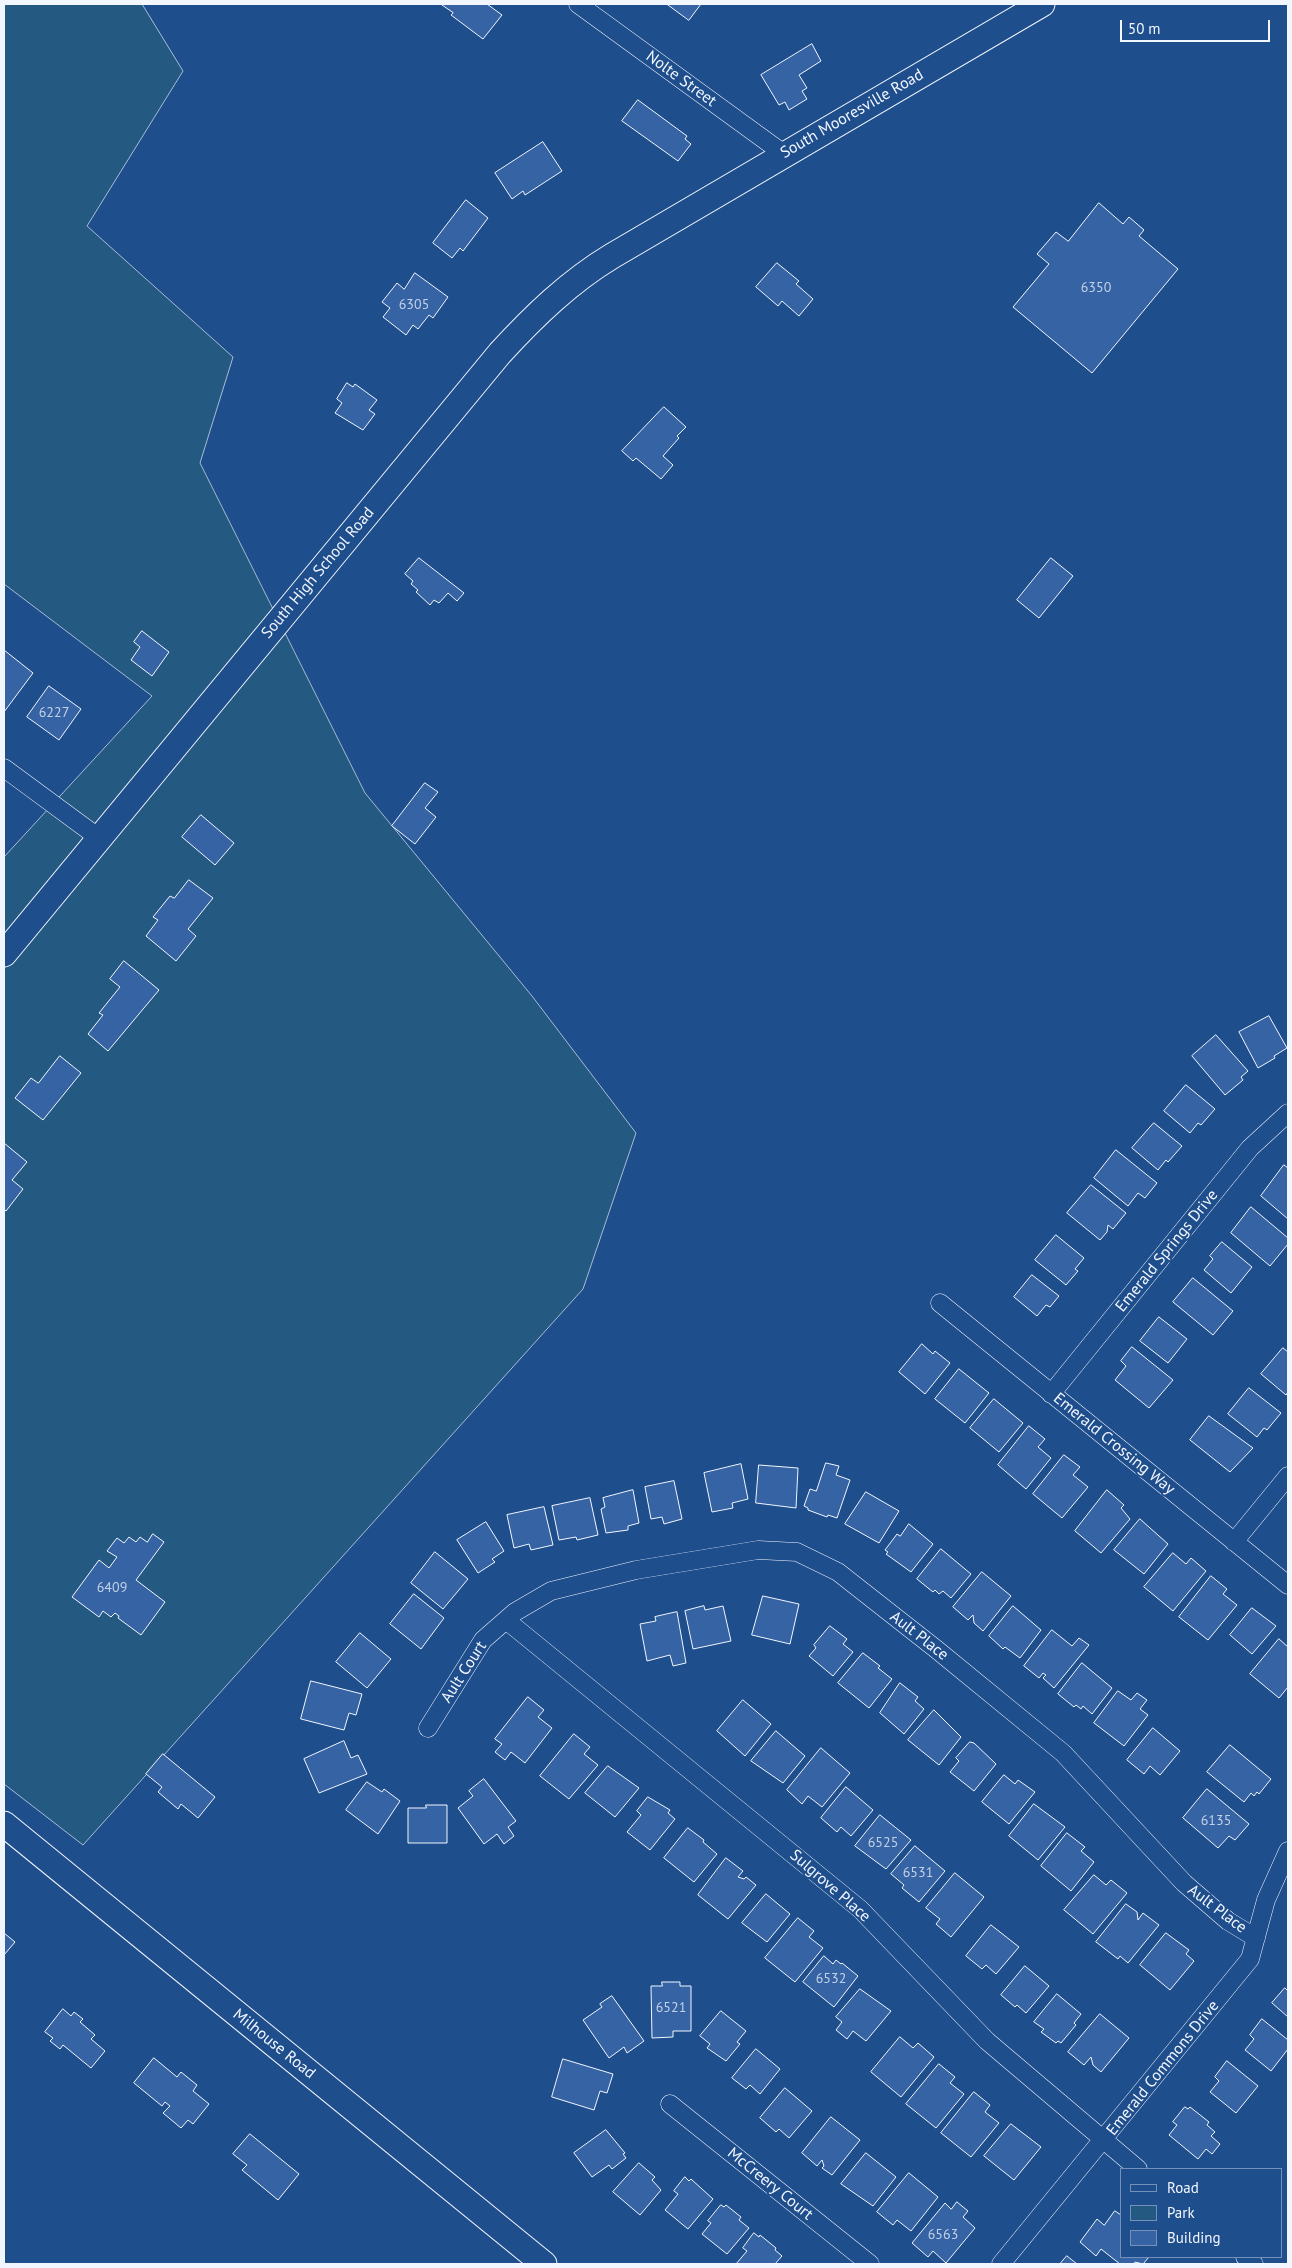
<!DOCTYPE html>
<style>
body{margin:0}
#map{position:relative;width:1292px;height:2268px;overflow:hidden;background:#1f4e8c;font-family:"PT Sans",sans-serif}
canvas{display:block}
.frame{position:absolute;inset:0;border:5px solid #f2f6ff;pointer-events:none}
.legend{position:absolute;left:1120px;top:2168px;width:162px;height:90px;box-sizing:border-box;background:#1f4e8c;border:1px solid #7391ba;margin:0;padding:6px 9px;list-style:none;font-size:15px;color:#f2f6ff}
.legend li{display:flex;align-items:center;gap:10px;height:25px}
.legend b{width:25px;border:1px solid #7391ba}
.scale{position:absolute;left:1120px;top:20px;width:150px;height:22px;box-sizing:border-box;border:2px solid #f2f6ff;border-top:0;padding-left:6px;font-size:15px;line-height:18px;white-space:nowrap;color:#f2f6ff;-webkit-text-stroke:4px #1f4e8c;paint-order:stroke}
</style>
<div id="map">
<canvas width="1292" height="2268"></canvas>
<div class="frame"></div>
<ul class="legend">
<li><b style="height:6px;background:#1f4e8c"></b>Road</li>
<li><b style="height:14px;background:#245a82"></b>Park</li>
<li><b style="height:14px;background:#3563a3"></b>Building</li>
</ul>
<div class="scale">50 m</div>
</div>
<script>
const context = document.querySelector('canvas').getContext('2d');
context.lineJoin = 'round';
function fillPath(path, color) {
  context.fillStyle = color;
  context.fill(path, 'evenodd');
}
function strokePath(path, color, width, dash) {
  context.strokeStyle = color;
  context.lineWidth = width;
  context.lineCap = dash ? 'butt' : 'round';
  context.setLineDash(dash || []);
  context.stroke(path);
}
function label(font, color, halo, rows, align = 'center') {
  context.font = font + ' "PT Sans",sans-serif';
  context.lineWidth = 4;
  context.setLineDash([]);
  context.textBaseline = 'middle';
  context.strokeStyle = halo;
  context.fillStyle = color;
  for (const [text, x, y, turn = 0] of rows) {
    context.save();
    context.translate(x, y);
    context.rotate((+turn || 0) * Math.PI / 180);
    context.textAlign = isNaN(turn) ? turn : align;
    if (halo) context.strokeText(text, 0, 0);
    context.fillText(text, 0, 0);
    context.restore();
  }
}
const green = new Path2D(`
 M4,4H142L183,71L87,226L233,357L200,463L365,793L532,996L636,1133L583,1289L83,1845L4,1784V857L152,696L4,584Z`);
const building = new Path2D(`
 M441,4H487L502,15L483,39L451,15L453,13Z
 M667,4H701L689,20Z
 M812,44L821,61L799,75L807,88L802,91L807,99L789,110L785,102L779,105L761,75Z
 M638,100L687,136L685,139L691,144L678,161L622,121Z
 M543,142L562,171L525,195L523,191L512,199L495,173Z
 M466,200L488,218L463,251L460,248L452,258L433,243Z
 M1099,203L1123,224L1129,217L1144,230L1139,236L1178,269L1092,373L1013,307L1049,264L1037,254L1056,232L1068,241Z
 M777,263L799,281L796,284L813,299L799,316L782,301L778,306L756,287Z
 M415,273L448,297L433,318L429,315L418,329L413,325L406,335L383,317L390,308L382,302L397,283L404,289Z
 M347,383L353,387L355,384L377,400L369,410L375,414L363,430L335,413L342,403L337,399Z
 M664,407L686,427L677,436L679,438L663,456L673,465L661,479L636,458L633,461L622,451Z
 M419,558L464,593L457,601L448,593L439,603L434,600L430,605L416,592L418,590L411,584L413,581L405,574Z
 M1051,558L1073,576L1039,618L1017,600Z
 M142,631L169,652L152,676L131,660L140,647L134,642Z
 M4,650L33,673L4,712Z
 M49,686L81,709L59,740L27,717Z
 M425,783L438,792L425,808L436,817L415,844L392,826Z
 M201,815L234,843L215,865L182,837Z
 M189,880L213,898L188,929L196,936L176,961L146,936L158,920L153,917L170,896L174,898Z
 M124,961L159,990L108,1051L88,1034L103,1015L99,1013L120,987L110,979Z
 M1269,1016L1287,1048L1274,1056L1275,1058L1258,1068L1239,1032Z
 M1216,1035L1248,1071L1241,1077L1243,1080L1225,1095L1192,1056Z
 M60,1056L81,1073L43,1120L15,1098L31,1078L38,1083Z
 M1186,1085L1215,1109L1201,1125L1198,1123L1190,1133L1164,1111Z
 M1154,1123L1182,1146L1168,1162L1166,1160L1158,1170L1132,1148Z
 M4,1143L27,1162L12,1180L23,1189L6,1211L4,1209Z
 M1116,1150L1157,1183L1145,1198L1138,1193L1128,1206L1094,1178Z
 M1284,1165L1288,1168V1219L1261,1196Z
 M1091,1185L1126,1213L1113,1229L1108,1225L1107,1232L1100,1240L1067,1213Z
 M1251,1207L1288,1238V1244L1270,1266L1231,1233Z
 M1056,1235L1084,1258L1075,1269L1078,1271L1066,1285L1035,1260Z
 M1222,1242L1252,1267L1231,1293L1204,1270L1213,1259L1210,1256Z
 M1032,1275L1059,1296L1050,1307L1046,1305L1037,1316L1014,1297Z
 M1193,1278L1233,1311L1213,1335L1173,1302Z
 M1159,1317L1187,1339L1168,1363L1140,1341Z
 M922,1344L933,1354L935,1351L950,1363L925,1394L899,1372Z
 M1132,1347L1173,1380L1149,1408L1115,1380L1126,1366L1121,1361Z
 M1283,1348L1288,1352V1392L1286,1395L1261,1374Z
 M959,1369L989,1393L965,1423L935,1399Z
 M1249,1388L1281,1413L1267,1430L1264,1428L1257,1437L1228,1414Z
 M994,1399L1023,1423L999,1452L970,1428Z
 M1209,1416L1253,1448L1230,1472L1190,1440Z
 M1029,1426L1045,1439L1038,1447L1051,1458L1026,1489L998,1465Z
 M1064,1455L1080,1467L1073,1475L1088,1487L1062,1518L1033,1494Z
 M826,1463L839,1466L836,1475L850,1480L837,1518L828,1515L827,1517L808,1510V1508L804,1506L810,1489L816,1491Z
 M741,1464L748,1499L732,1503L733,1508L712,1512L704,1473Z
 M759,1465L798,1468L796,1508L756,1503Z
 M674,1481L682,1519L664,1524L662,1517L651,1519L645,1487Z
 M633,1490L639,1523L628,1526V1530L606,1533L601,1509L605,1507L603,1498Z
 M1107,1490L1124,1505L1121,1508L1130,1519L1101,1553L1075,1531Z
 M866,1492L899,1511L879,1543L845,1524Z
 M590,1498L598,1535L577,1540L576,1537L559,1540L552,1506Z
 M544,1507L553,1545L531,1550L529,1544L514,1548L507,1515Z
 M1140,1519L1168,1544L1144,1574L1114,1550Z
 M486,1522L504,1551L492,1559L495,1562L478,1573L457,1540Z
 M909,1524L933,1544L911,1572L886,1554L888,1552L885,1550L897,1534L900,1536Z
 M153,1534L164,1542L136,1580L165,1602L141,1635L118,1618L119,1616L115,1613L111,1617L103,1611L99,1617L72,1597L99,1560L109,1568L117,1557L107,1551L117,1538L124,1543L129,1537L136,1542L140,1537L147,1542Z
 M941,1549L971,1574L951,1598L943,1591L939,1594L935,1590L933,1592L917,1579Z
 M435,1552L468,1579L443,1609L411,1583Z
 M1173,1553L1186,1564L1191,1558L1206,1571L1173,1611L1144,1587Z
 M982,1572L1011,1596L983,1631L974,1623L973,1615L968,1620L953,1607Z
 M1211,1576L1227,1589L1223,1594L1237,1605L1208,1640L1179,1617Z
 M414,1594L444,1618L421,1649L390,1624Z
 M763,1596L799,1604L790,1644L752,1635Z
 M704,1606L705,1610L723,1606L731,1641L693,1649L685,1611Z
 M1013,1606L1041,1630L1020,1658L1005,1647L1003,1649L989,1636Z
 M1252,1608L1276,1626L1252,1654L1230,1635Z
 M677,1612L686,1663L673,1666L670,1655L647,1661L640,1624L656,1621L655,1617Z
 M830,1626L847,1639L843,1644L853,1652L833,1676L809,1656L816,1648L814,1645Z
 M1052,1630L1072,1646L1079,1638L1089,1645L1054,1688L1043,1678L1046,1675L1043,1673L1039,1678L1024,1666Z
 M360,1633L391,1659L367,1688L336,1662Z
 M1279,1639L1288,1647V1687L1279,1698L1250,1674Z
 M863,1653L880,1666L878,1668L892,1679L869,1708L838,1683Z
 M1082,1663L1112,1688L1092,1714L1083,1706L1081,1709L1076,1705L1074,1707L1058,1694Z
 M311,1681L362,1694L356,1715L349,1713L344,1730L301,1719Z
 M900,1683L918,1697L915,1701L924,1709L904,1734L880,1713Z
 M1118,1691L1131,1700L1137,1693L1147,1700L1140,1709L1148,1715L1124,1746L1094,1723Z
 M528,1697L544,1710L538,1717L552,1728L525,1763L511,1752L505,1760L495,1752L502,1744L495,1739Z
 M743,1700L771,1724L745,1756L717,1731Z
 M934,1710L961,1737L939,1765L908,1740Z
 M1153,1728L1180,1751L1160,1775L1150,1766L1144,1774L1127,1760Z
 M776,1731L805,1756L783,1783L751,1761Z
 M574,1734L590,1747L584,1754L598,1765L569,1799L540,1776Z
 M344,1741L351,1758L358,1755L367,1774L319,1793L304,1759Z
 M970,1742L974,1743L996,1764L974,1791L950,1772L959,1761L956,1758Z
 M1230,1745L1271,1779L1259,1794L1257,1792L1254,1796L1251,1793L1244,1802L1207,1772Z
 M821,1748L850,1773L822,1807L808,1796L802,1804L787,1790Z
 M163,1754L215,1797L198,1818L181,1804L178,1809L158,1792L162,1787L146,1774Z
 M608,1766L639,1788L615,1817L585,1793Z
 M1004,1775L1015,1784L1018,1780L1035,1792L1009,1824L982,1802Z
 M484,1779L516,1821L508,1827L514,1836L504,1844L497,1834L484,1844L458,1808L473,1796L469,1791Z
 M367,1782L382,1792L384,1789L400,1801L378,1834L346,1810Z
 M846,1787L873,1810L851,1836L841,1827L837,1832L821,1818Z
 M1207,1789L1249,1824L1235,1840L1229,1836L1218,1848L1183,1818Z
 M648,1797L670,1810L668,1813L675,1819L650,1850L627,1832L641,1815L637,1811Z
 M1034,1804L1065,1827L1038,1860L1009,1836Z
 M426,1805H447V1843H408V1808H426Z
 M880,1815L911,1840L886,1869L855,1846Z
 M688,1828L704,1840L703,1842L717,1854L694,1882L664,1858Z
 M1067,1833L1085,1847L1081,1851L1094,1862L1071,1891L1041,1866Z
 M915,1846L945,1871L919,1902L902,1888L904,1885L891,1874Z
 M726,1858L743,1871L738,1877L744,1879L746,1877L756,1885L728,1919L698,1895Z
 M955,1873L984,1897L951,1937L936,1924L940,1919L926,1908Z
 M1094,1875L1106,1885L1111,1880L1127,1893L1093,1934L1064,1910Z
 M766,1894L790,1914L767,1942L742,1923Z
 M1126,1904L1137,1912L1138,1920L1143,1913L1159,1925L1128,1963L1120,1956L1118,1959L1096,1942Z
 M798,1918L814,1931L809,1937L823,1948L795,1982L765,1958Z
 M991,1925L1019,1947L996,1974L986,1965L982,1969L966,1956Z
 M4,1933L15,1942L4,1955Z
 M1166,1933L1189,1950L1186,1954L1194,1961L1170,1990L1140,1965Z
 M824,1956L833,1964L836,1960L841,1964L842,1963L858,1976L834,2007L803,1982Z
 M1025,1966L1049,1986L1026,2013L1017,2005L1015,2007L1001,1995Z
 M662,1982H680V1986H691V2031H673V2037L652,2038L651,1986H662Z
 M1285,1988L1288,1991V2017L1272,2003Z
 M860,1989L891,2011L866,2041L853,2031L847,2039L836,2030L842,2022L836,2017Z
 M1057,1994L1081,2014L1074,2023L1076,2025L1061,2043L1058,2041L1056,2043L1041,2032L1044,2029L1034,2022Z
 M612,1996L644,2041L627,2053L624,2047L609,2058L583,2020L602,2007L600,2004Z
 M63,2009L71,2016L74,2012L83,2019L80,2022L95,2035L91,2039L105,2051L91,2068L63,2045L60,2049L50,2041L53,2038L45,2032Z
 M721,2011L746,2031L737,2042L740,2044L726,2061L707,2048L710,2044L700,2036Z
 M1100,2014L1129,2038L1101,2072L1093,2065L1091,2057L1084,2065L1068,2052Z
 M1262,2019L1288,2040V2049L1271,2071L1245,2050L1254,2039L1250,2035Z
 M900,2037L913,2048L918,2043L934,2057L901,2097L871,2072Z
 M756,2049L780,2069L760,2094L750,2085L746,2089L732,2078Z
 M154,2058L177,2077L181,2072L197,2085L193,2091L209,2104L193,2124L188,2120L181,2128L163,2113L170,2106L165,2102L162,2106L134,2083Z
 M563,2059L613,2074L607,2093L600,2091L594,2110L552,2097Z
 M1227,2061L1258,2086L1236,2113L1210,2092L1219,2081L1215,2077Z
 M939,2064L955,2077L950,2083L964,2094L936,2128L906,2104Z
 M785,2088L812,2111L789,2138L779,2129L776,2132L760,2118Z
 M974,2092L990,2105L985,2112L999,2123L971,2157L941,2133Z
 M1185,2107L1188,2109L1190,2107L1209,2122L1207,2125L1215,2132L1211,2136L1220,2144L1212,2154L1206,2149L1198,2159L1169,2135L1177,2125L1173,2122Z
 M831,2117L860,2140L832,2175L822,2168L824,2166L822,2160L817,2166L802,2153Z
 M1011,2124L1041,2147L1014,2180L984,2156Z
 M606,2130L625,2153L623,2154L626,2158L612,2169L609,2165L592,2177L574,2153Z
 M250,2134L299,2174L278,2200L242,2170L247,2165L233,2154Z
 M866,2153L896,2177L873,2206L841,2184Z
 M639,2163L655,2177L652,2180L661,2190L640,2215L613,2192Z
 M909,2173L938,2197L911,2231L897,2220L893,2225L877,2212Z
 M685,2177L689,2181L691,2179L713,2199L688,2229L665,2210L678,2194L674,2191Z
 M957,2202L968,2211L963,2217L975,2228L946,2263L933,2251L928,2257L912,2243L945,2203L951,2209Z
 M721,2205L724,2207L726,2205L741,2217L739,2220L749,2228L727,2254L702,2234L711,2223L708,2221Z
 M1115,2211L1121,2215V2257H1149L1143,2264L1135,2262L1134,2264H1120L1101,2249L1096,2256L1080,2242L1097,2219L1104,2225Z
 M754,2233L759,2237L760,2235L776,2248L775,2250L782,2256L775,2264H736L747,2251L743,2248Z
 M1067,2256L1077,2264H1060Z`);
const street = new Path2D(`
 M578,4L784,154
 M4,768L99,838
 M940,1303L1288,1585
 M1051,1394L1250,1148L1288,1113
 M1234,1542L1288,1476
 M506,1620L860,1909L987,2041L1138,2169
 M428,1728L483,1640L515,1612L551,1591L636,1570L758,1550L797,1552L838,1572L936,1649L1063,1753L1184,1883L1228,1921L1256,1938
 M670,2104L870,2264
 M1245,2257L1254,2264
 M1001,2264L1250,1959L1266,1900L1288,1851`);
const secondary = new Path2D(`
 M4,954L500,353C534,316 569,282 612,256L1042,4
 M4,1824L544,2264`);
const numberNames = [
 ["6350",1096,288],
 ["6305",414,305],
 ["6227",54,713],
 ["6409",112,1588],
 ["6135",1216,1821],
 ["6525",883,1843],
 ["6531",918,1873],
 ["6532",831,1979],
 ["6521",671,2008],
 ["6563",943,2235]
];
const streetNames = [
 ["Nolte Street",681,79,36],
 ["South Mooresville Road",852,114,-30],
 ["South High School Road",318,573,-50],
 ["Emerald Springs Drive",1167,1251,-51],
 ["Emerald Crossing Way",1114,1444,39],
 ["Ault Place",919,1636,38],
 ["Ault Court",464,1672,-57],
 ["Sulgrove Place",830,1886,41],
 ["Ault Place",1217,1909,37],
 ["Milhouse Road",274,2044,39],
 ["Emerald Commons Drive",1163,2068,-51],
 ["McCreery Court",770,2184,39]
];
fillPath(green, '#245a82');
strokePath(green, '#a8bbd7', 1);
fillPath(building, '#3563a3');
strokePath(building, '#f2f6ff', 1);
strokePath(street, '#f2f6ff', 19);
strokePath(secondary, '#f2f6ff', 27);
strokePath(street, '#1f4e8c', 18);
strokePath(secondary, '#1f4e8c', 25);
label('14px', '#c3d1e8', null, numberNames);
label('16px', '#f2f6ff', '#1f4e8c', streetNames);
</script>
